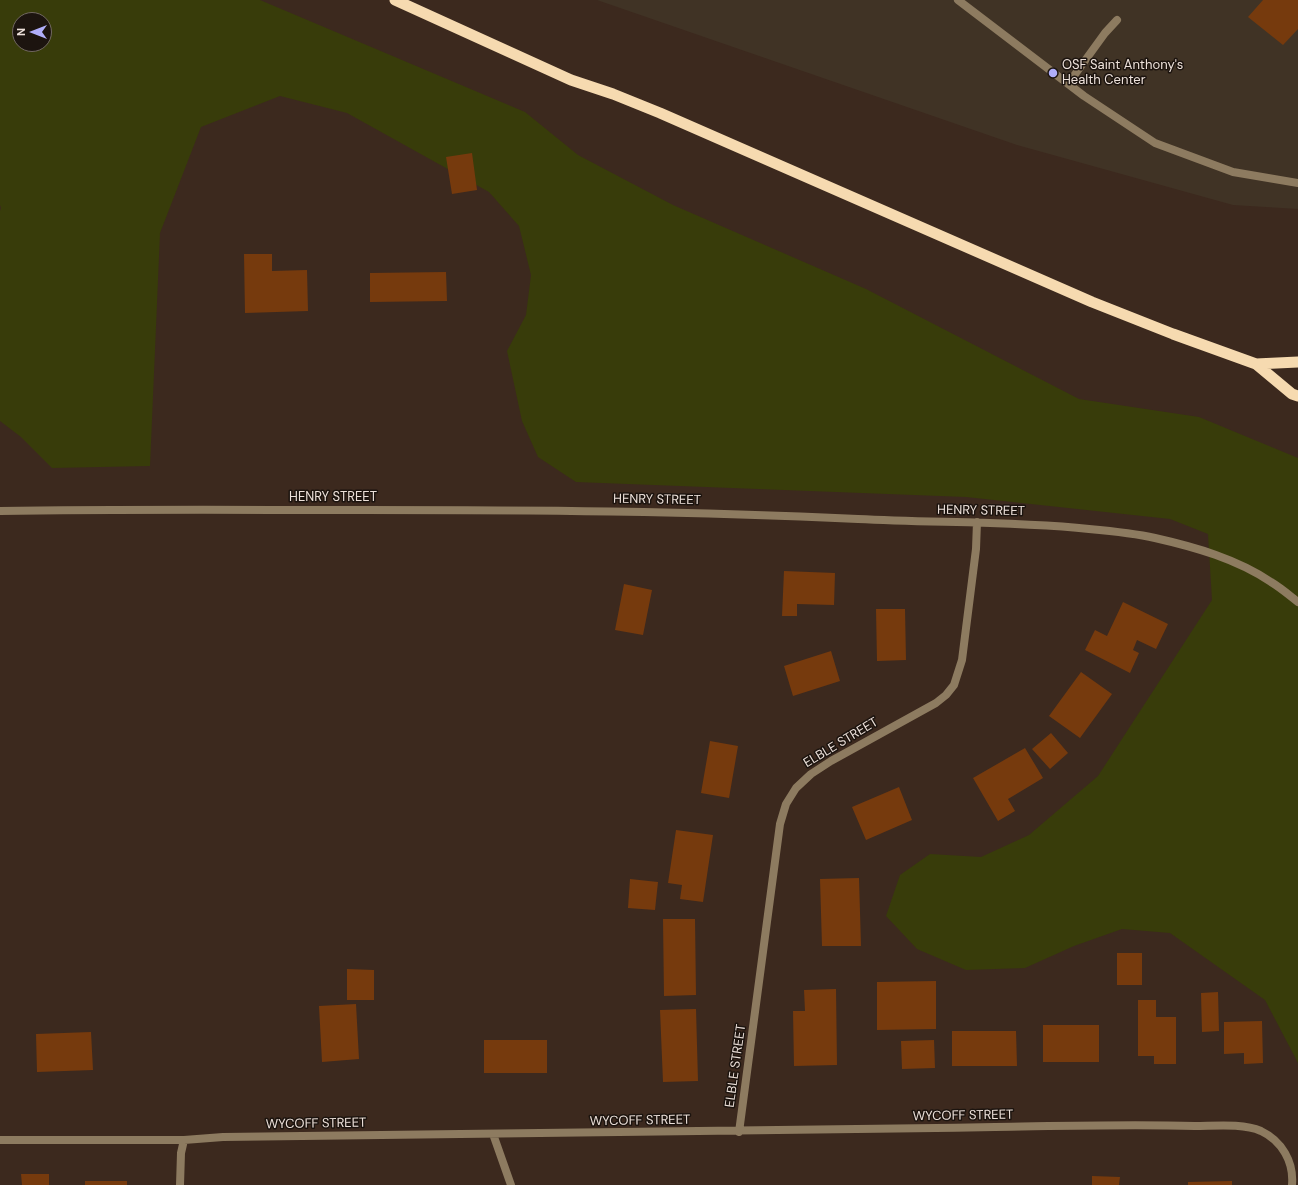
<!DOCTYPE html>
<style>
body{margin:0}
#map{position:relative;width:1298px;height:1185px;overflow:hidden;background:#3c291e;font-family:"DM Sans",sans-serif}
canvas{display:block}
.north{position:absolute;left:12px;top:12px;width:40px;height:40px;box-sizing:border-box;background:#1c140f;border:1px solid #706660;border-radius:50%;rotate:270deg;font-size:11px;font-weight:700;line-height:16px;text-align:center;color:#ede1da}
.north::after{content:'';display:block;margin:auto;width:14px;height:18px;background:#b0aefa;clip-path:polygon(50% 0,100% 100%,50% 72%,0 100%)}
</style>
<div id="map">
<canvas width="1298" height="1185"></canvas>
<div class="north">N</div>
</div>
<script>
const context = document.querySelector('canvas').getContext('2d');
context.lineJoin = 'round';
function fillPath(path, color) {
  context.fillStyle = color;
  context.fill(path, 'evenodd');
}
function strokePath(path, color, width, dash) {
  context.strokeStyle = color;
  context.lineWidth = width;
  context.lineCap = dash ? 'butt' : 'round';
  context.setLineDash(dash || []);
  context.stroke(path);
}
function label(font, color, halo, rows, align = 'center') {
  context.font = font + ' "DM Sans",sans-serif';
  context.lineWidth = 3;
  context.setLineDash([]);
  context.textBaseline = 'middle';
  context.strokeStyle = halo;
  context.fillStyle = color;
  for (const [text, x, y, turn = 0] of rows) {
    context.save();
    context.translate(x, y);
    context.rotate((+turn || 0) * Math.PI / 180);
    context.textAlign = isNaN(turn) ? turn : align;
    if (halo) context.strokeText(text, 0, 0);
    context.fillText(text, 0, 0);
    context.restore();
  }
}
const medical = new Path2D(`
 M597,0H1298V209L1233,205L1017,145Z`);
const green = new Path2D(`
 M0,0H260L525,112L578,155L673,205L866,289L1079,399L1199,417L1298,458V1063L1265,1000L1170,933L1122,929L1074,946L1025,968L966,970L917,949L886,916L900,875L930,854L981,857L1029,835L1098,776L1212,600L1208,534L1170,519L966,497L576,482L538,457L522,421L507,351L526,315L531,275L519,226L489,192L347,113L280,96L201,127L160,233L150,466L52,468L21,437L0,421V211L1,208L0,205ZM20,20H44V44H20Z`);
const building = new Path2D(`
 M1263,0H1298V29L1283,45L1248,17Z
 M472,153L477,190L452,194L446,157Z
 M244,254H272V271L307,270L308,311L245,313Z
 M446,272L447,301L370,302V273Z
 M784,571L835,573L834,605L797,604V616H782Z
 M624,584L652,590L643,635L615,630Z
 M1123,602L1168,624L1156,649L1137,640L1133,650L1139,653L1130,673L1085,650L1095,630L1107,636Z
 M876,609H905L906,660L877,661Z
 M831,651L840,681L793,696L784,666Z
 M1081,672L1112,694L1080,738L1049,716Z
 M1051,733L1068,753L1050,769L1032,749Z
 M710,741L738,746L729,798L701,793Z
 M1025,748L1043,778L1008,799L1015,811L998,821L973,778Z
 M899,787L912,820L866,840L852,807Z
 M676,830L713,835L703,902L680,899L682,885L668,883Z
 M859,878L861,946H822L820,879Z
 M630,879L658,882L655,910L628,908Z
 M663,919H695L696,995L664,996Z
 M1117,953H1142V985H1117Z
 M347,969L374,970V1000H347Z
 M936,981V1029L877,1030V982Z
 M836,989L837,1065L794,1066L793,1011H805L804,990Z
 M1218,992L1219,1031L1202,1032L1201,993Z
 M1138,1000H1156V1017H1176V1064H1154V1056H1138Z
 M356,1004L359,1059L322,1062L319,1006Z
 M696,1009L698,1081L663,1082L660,1010Z
 M1262,1021L1263,1063L1244,1064V1053L1224,1054V1022Z
 M1043,1025H1099V1062H1043Z
 M952,1031H1016L1017,1066H952Z
 M91,1032L93,1070L37,1072L36,1034Z
 M484,1040H547V1073H484Z
 M934,1040L935,1068L902,1069L901,1041Z
 M21,1174H49V1185H22Z
 M1092,1176L1120,1177L1119,1185H1092Z
 M85,1181H127V1185H85Z
 M1232,1181V1185H1188V1182Z`);
const service = new Path2D(`
 M958,0L1084,96L1155,143L1233,172L1298,183
 M1068,84L1105,33L1117,20`);
const minor = new Path2D(`
 M0,511C121,509 242,510 363,510C528,510 693,511 858,519C935,523 1013,521 1089,529C1111,531 1133,533 1155,538C1195,547 1237,559 1271,582C1281,588 1289,595 1298,602
 M739,1132L780,824L786,804L796,788L811,774L831,761L936,703L946,695L954,685L962,660L976,549L977,522
 M493,1134L511,1185
 M0,1140H184L223,1137C481,1134 738,1132 995,1127C1061,1126 1128,1124 1195,1126C1214,1126 1243,1123 1261,1131C1282,1141 1294,1162 1292,1185
 M180,1185L181,1153L184,1140`);
const trunk = new Path2D(`
 M395,0L571,80L613,94L660,113L1092,302L1173,334L1256,364L1292,394L1298,396
 M1256,364L1298,362`);
const markers = [
 [1053,73,5,"#b0aefa"]
];
const poiNames = [
 ["OSF Saint Anthony's",1062,66],
 ["Health Center",1062,81]
];
const streetNames = [
 ["HENRY STREET",333,498],
 ["HENRY STREET",657,500,1],
 ["HENRY STREET",981,511,1],
 ["ELBLE STREET",841,743,-31],
 ["ELBLE STREET",736,1066,-82],
 ["WYCOFF STREET",963,1116,-1],
 ["WYCOFF STREET",640,1121,-1],
 ["WYCOFF STREET",316,1124,-1]
];
fillPath(medical, '#403325');
fillPath(green, '#383c0a');
fillPath(building, '#763a0d');
strokePath(service, '#8d7b60', 8);
strokePath(minor, '#8d7b60', 8);
strokePath(trunk, '#f6dab0', 11);
for (const [x, y, r, color] of markers) {
  const dot = new Path2D();
  dot.arc(x, y, r, 0, 2 * Math.PI);
  context.fillStyle = color;
  context.fill(dot);
  strokePath(dot, '#1c140f', 1.5);
}
label('13px', '#ede1da', '#1c140f', poiNames, 'left');
label('13px', '#ede1da', '#1c140f', streetNames);
</script>
